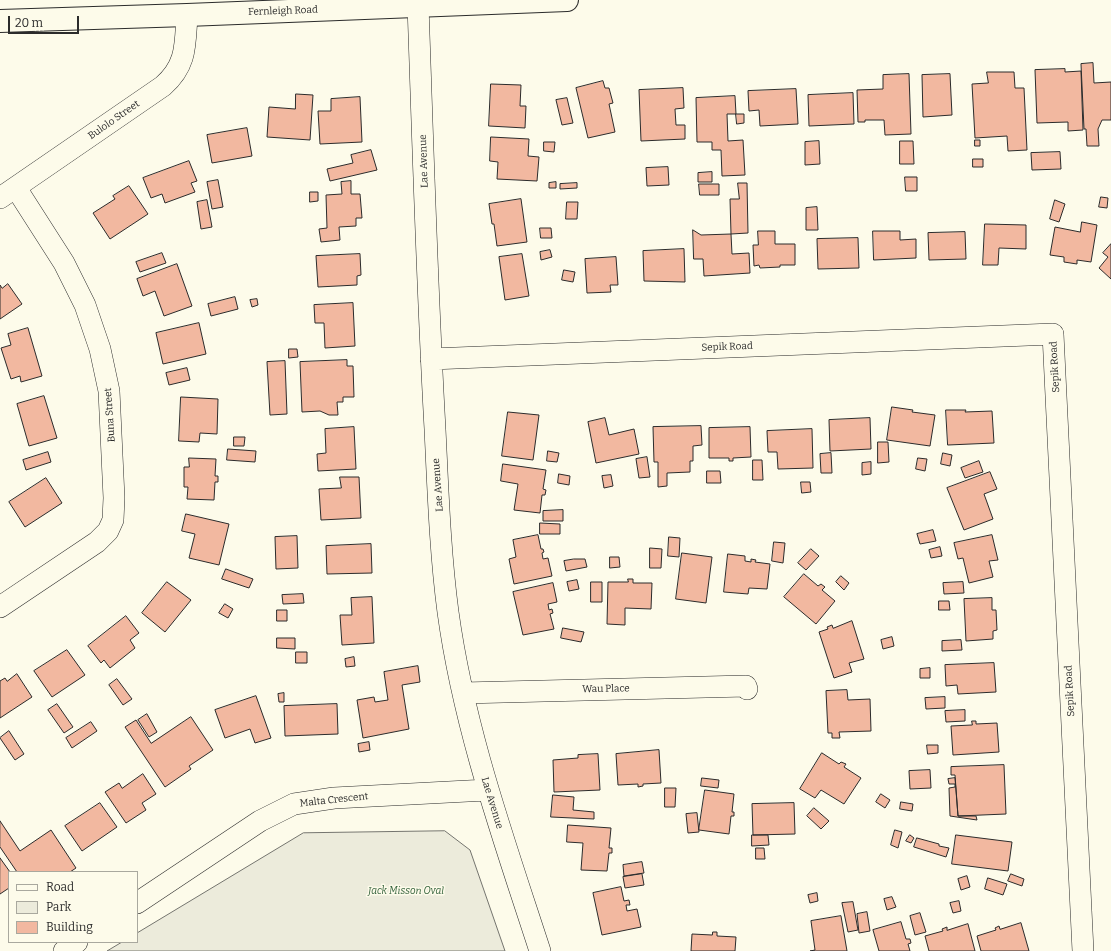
<!DOCTYPE html>
<style>
body{margin:0}
#map{position:relative;width:1111px;height:951px;overflow:hidden;background:#fdfbea;font-family:Bitter,serif}
canvas{display:block}
.legend{position:absolute;left:8px;top:871px;width:130px;height:72px;box-sizing:border-box;background:#fdfbea;border:1px solid #a9a89e;margin:0;padding:5px 7px;list-style:none;font-size:12px;color:#2b2b2b}
.legend li{display:flex;align-items:center;gap:8px;height:20px}
.legend b{width:20px;border:1px solid #a9a89e}
.scale{position:absolute;left:8px;top:16px;width:71px;height:18px;box-sizing:border-box;border:2px solid #2b2b2b;border-top:0;padding-left:5px;font-size:12px;line-height:14px;white-space:nowrap;color:#2b2b2b;-webkit-text-stroke:3px #fdfbea;paint-order:stroke}
</style>
<div id="map">
<canvas width="1111" height="951"></canvas>
<ul class="legend">
<li><b style="height:5px;background:#fdfbea"></b>Road</li>
<li><b style="height:11px;background:#ecebdb"></b>Park</li>
<li><b style="height:11px;background:#f2b8a0"></b>Building</li>
</ul>
<div class="scale">20 m</div>
</div>
<script>
const context = document.querySelector('canvas').getContext('2d');
context.lineJoin = 'round';
function fillPath(path, color) {
  context.fillStyle = color;
  context.fill(path, 'evenodd');
}
function strokePath(path, color, width, dash) {
  context.strokeStyle = color;
  context.lineWidth = width;
  context.lineCap = dash ? 'butt' : 'round';
  context.setLineDash(dash || []);
  context.stroke(path);
}
function label(font, color, halo, rows, align = 'center') {
  context.font = font + ' Bitter,serif';
  context.lineWidth = 3;
  context.setLineDash([]);
  context.textBaseline = 'middle';
  context.strokeStyle = halo;
  context.fillStyle = color;
  for (const [text, x, y, turn = 0] of rows) {
    context.save();
    context.translate(x, y);
    context.rotate((+turn || 0) * Math.PI / 180);
    context.textAlign = isNaN(turn) ? turn : align;
    if (halo) context.strokeText(text, 0, 0);
    context.fillText(text, 0, 0);
    context.restore();
  }
}
const green = new Path2D(`
 M445,831L470,850L505,951H107L122,942H137V933L303,833Z`);
const building = new Path2D(`
 M1093,63L1094,83L1111,82V120H1102L1098,129L1099,146H1087L1086,129H1084L1081,64Z
 M1065,69V72L1081,71L1083,130L1068,131V122L1037,123L1035,70Z
 M987,72H1014L1015,88H1024L1027,150L1008,151L1007,136L975,138L972,84L988,83Z
 M909,74L911,134L885,135L884,120H865V122H858L857,90L883,89V75Z
 M950,74L952,115L923,117L922,75Z
 M603,81L605,88H609L613,103L609,104L615,132L588,138L576,88Z
 M491,84L521,85L520,106H526L525,128L489,126Z
 M683,88L684,108L675,109L676,125H685V139L641,141L639,90Z
 M796,89L798,124L760,126L759,110L749,111L748,91Z
 M853,93L854,124L809,126L808,95Z
 M296,94L313,95L310,140L267,137L269,107L295,109Z
 M735,96L736,114H727L728,141L743,140L745,175L722,176L721,150H712V142H697L696,98Z
 M360,97L362,142L320,144L318,111H331V99Z
 M567,98L573,123L562,125L556,100Z
 M736,114H744V123L737,124Z
 M247,128L252,156L212,163L207,135Z
 M491,137L529,139L528,156L539,157L537,181L497,179L498,162L490,161Z
 M975,140H980V146H975Z
 M819,141L820,164L805,165V142Z
 M900,141H913L914,164H900Z
 M544,142H555L554,152L544,151Z
 M371,150L377,170L330,181L327,169L353,163L351,155Z
 M1060,152L1061,169L1032,170L1031,153Z
 M973,159H983V167H973Z
 M189,161L197,181L191,183L195,192L165,203L162,194L151,198L143,178Z
 M668,167L669,185L647,186L646,168Z
 M712,172V182H698V173Z
 M905,177H917V191H906Z
 M218,180L223,207L212,209L207,182Z
 M351,181V194H360L362,218H356V226L339,227L340,240L321,242L319,229L327,228L326,195L342,194L341,182Z
 M556,182V188H549V183Z
 M577,183V188L560,189V184Z
 M738,183H747L748,233L731,234L730,199H739Z
 M699,184H719V195H700Z
 M129,186L148,214L110,239L93,213L115,199L113,196Z
 M310,192H318V201L310,202Z
 M1101,197L1108,198L1107,208L1099,207Z
 M521,199L527,242L497,246L494,224H492L489,204Z
 M207,200L212,227L201,229L197,202Z
 M1055,200L1065,204L1059,222L1050,219Z
 M567,202H578L577,219H566Z
 M817,207L818,230H806V208Z
 M1082,222L1097,225L1091,262L1077,260V264L1064,262V257L1050,255L1055,227L1080,232Z
 M985,224L1026,225V249L999,248L998,265H983Z
 M540,228H551L552,238H541Z
 M693,230L701,235L731,234L732,254L749,253L750,273L704,276L703,259H694Z
 M758,231H775V244H795V265H780V267L760,268L759,265L754,266L753,245H758Z
 M873,231H900V240L916,239V258L874,260Z
 M965,232L966,259L929,260L928,233Z
 M858,238L859,268L818,269L817,239Z
 M1111,244V279L1099,268L1108,257L1103,253Z
 M684,249L685,282L644,281L643,251Z
 M550,250L552,257L541,260L540,252Z
 M162,253L166,263L140,272L136,262Z
 M360,254L361,275L357,276V285L318,287L316,256Z
 M522,254L529,296L505,300L499,257Z
 M616,257L618,285H610L611,292L587,293L585,259Z
 M177,264L192,306L164,316L155,291L143,296L137,279Z
 M564,270L575,272L573,282L562,280Z
 M8,284L22,304L0,319V285L2,288Z
 M235,297L238,309L211,316L208,304Z
 M257,299L258,305L252,307L250,300Z
 M353,303L355,346L325,348L324,323H315L314,305Z
 M199,323L206,354L163,364L156,333Z
 M28,328L42,376L21,382L20,376L11,379L1,348L11,345L8,334Z
 M289,349H297L298,357L289,358Z
 M347,360V366H353L354,397H343V402H337L338,415H329L320,411L302,412L300,362Z
 M285,361L287,414L270,415L267,362Z
 M187,368L190,380L169,385L166,373Z
 M44,396L57,438L29,446L17,404Z
 M181,397L218,399L217,434L200,433L199,442L179,441Z
 M892,407L913,410L912,412L935,415L930,446L887,440Z
 M946,410H966L965,412L992,411L994,443L948,445Z
 M508,412L539,415L533,460L502,456Z
 M605,418L609,435L634,429L639,454L596,463L588,422Z
 M870,418L871,449L830,451L829,420Z
 M701,426L702,445L693,446V461H690V472L667,473V486L658,487V462H654L653,427Z
 M354,427L356,469L318,471L317,454L326,453L325,429Z
 M750,427L751,457L733,458V461H729V458H709V428Z
 M812,429L813,468L778,469L777,452H768L767,431Z
 M234,437H245L244,446H234Z
 M878,442H888L889,462L878,463Z
 M228,449L256,451L255,462L227,460Z
 M548,451L559,453L557,462L547,461Z
 M48,452L51,462L26,470L23,460Z
 M831,453L832,473H821L820,454Z
 M943,453L952,455L950,466L941,464Z
 M647,457L650,477L639,478L636,459Z
 M189,458L216,459L215,476H218V482H215L214,500L187,499L188,487H184V467H189Z
 M918,458L927,459L925,471L916,469Z
 M753,460H762L763,480H753Z
 M979,461L983,472L965,478L961,468Z
 M871,462V474L862,475V463Z
 M503,464L546,470L543,489L546,490L545,495H542L540,513L514,510L518,484L501,481Z
 M707,471H720L721,483H707Z
 M990,472L997,489L984,494L993,519L964,530L947,488Z
 M559,474L570,476L569,485L558,483Z
 M611,475L613,486L604,488L602,476Z
 M340,477H359L361,518L321,520L319,489L341,488Z
 M46,478L62,503L25,527L9,502Z
 M801,482H810L811,492L802,493Z
 M563,510V521H543V511Z
 M186,514L229,524L219,565L189,558L195,534L182,531Z
 M540,523L560,524V534H540Z
 M933,530L936,541L920,544L917,534Z
 M538,535L541,549H543L544,552L542,553L543,559L548,558L552,576L514,584L509,559L516,557L513,540Z
 M992,535L998,560L989,561L993,577L969,583L963,558L958,559L954,543Z
 M297,536L298,568L276,569L275,537Z
 M669,537L680,538L679,557L668,556Z
 M774,542L785,543L783,563L772,561Z
 M371,544L372,573L327,574L326,546Z
 M940,547L942,556L931,558L929,550Z
 M650,548L662,549L661,568H650Z
 M811,549L819,556L806,570L798,563Z
 M682,553L712,557L706,603L676,599Z
 M728,554L745,556V561L751,562V559L756,560L755,562L770,564L767,589L749,588L748,594L724,592Z
 M610,557H619L620,567L610,568Z
 M574,559H585L587,567L566,571L564,561Z
 M226,569L253,579L249,588L222,579Z
 M804,574L818,586L821,584L825,587L822,590L835,601L816,624L784,597Z
 M841,576L849,583L844,590L836,582Z
 M628,579H633V583H652L651,609L625,608V625L607,624L608,582H628Z
 M577,580L579,589L569,591L567,582Z
 M167,582L191,600L165,632L142,613Z
 M591,582H602V602H591Z
 M963,582L964,593L944,594L943,583Z
 M553,583L557,602L548,604L549,610L552,609L553,613L550,614L554,629L523,635L513,592Z
 M303,594L304,603L283,604L282,595Z
 M372,597L374,643L342,645L340,615H352L351,598Z
 M992,598V610H996L997,630L993,631V639L966,641L964,599Z
 M939,601H949L950,610H939Z
 M225,604L233,609L228,618L219,613Z
 M277,610H287V621H277Z
 M126,616L139,633L130,640L135,648L110,668L104,660L101,663L88,646Z
 M852,621L864,659L849,663L852,672L834,678L819,632L828,629L827,627L832,625L833,628Z
 M563,628L584,632L581,642L561,638Z
 M892,637L894,646L883,649L881,640Z
 M277,638H295V649L277,648Z
 M961,640L962,650L942,651V641Z
 M67,650L85,675L52,697L34,671Z
 M296,652H307V663H296Z
 M354,657L355,666L346,667L345,659Z
 M994,663L996,692L958,694L957,685L946,686L945,665Z
 M418,666L420,682L402,685L409,729L363,738L357,700L374,697L375,702L388,700L384,672Z
 M930,668V678H920V669Z
 M17,674L32,697L0,718V681L5,678L7,681Z
 M117,679L132,699L123,705L109,685Z
 M847,690L848,700L870,699L871,731L839,732L840,738H832V733H828L826,691Z
 M284,693V702H279L278,694Z
 M256,696L271,738L255,743L250,729L225,738L215,710Z
 M945,697V708L926,709L925,698Z
 M57,704L73,727L64,733L48,710Z
 M337,704L338,734L285,736L284,706Z
 M965,710V721L946,722L945,711Z
 M147,714L157,732L149,737L138,720Z
 M191,717L213,750L189,766L191,769L165,787L125,727L136,720L151,743Z
 M972,721H976V724L997,723L999,752L953,755L951,726L972,725Z
 M91,722L97,731L72,748L66,738Z
 M9,731L24,754L15,760L0,738Z
 M369,742L370,750L359,752L358,744Z
 M927,745H938V753L928,754Z
 M659,750L661,783L643,784V786L638,787V784L618,785L616,754Z
 M822,753L839,764L841,762L846,764L844,767L861,778L844,804L821,790L815,798L800,789Z
 M598,754L600,790L554,792L553,760L578,758V755Z
 M1004,765L1006,814L958,816L955,775H951V767Z
 M930,770L931,788L910,789L909,771Z
 M143,774L156,794L142,803L146,810L126,823L105,792L119,783L122,788Z
 M702,778L719,780L718,788L701,786Z
 M955,778L958,816H976L977,820L950,816L949,788L955,787V784H949L948,779Z
 M665,788H676L675,807H665Z
 M705,790L734,794L732,812H734V816H731L729,834L699,830Z
 M881,794L890,800L885,808L876,802Z
 M553,795L574,797L573,810L594,812V819L551,817Z
 M901,802L913,804L912,811L900,809Z
 M100,803L117,827L82,851L65,826Z
 M794,803L795,834L753,835L752,804Z
 M814,808L829,821L821,829L807,816Z
 M697,813L699,832L688,833L686,814Z
 M0,821L20,851L51,830L76,868L70,872H17L0,847Z
 M568,825L611,828L609,848H612V853H609L607,871L581,870L583,843L567,842Z
 M895,830L902,832L898,848L891,845Z
 M752,835H768L769,845L752,846Z
 M910,835L914,838L911,843L906,841Z
 M956,835L1012,842L1008,871L952,864Z
 M917,838L939,844V846L949,848L946,857L914,847Z
 M756,848H764L765,859H756Z
 M0,858L10,872L9,888L0,894Z
 M642,862L644,873L624,876L623,865Z
 M642,874L644,885L625,888L623,877Z
 M1011,874L1024,879L1022,886L1008,881Z
 M967,876L970,887L961,890L958,879Z
 M988,878L1007,884L1003,895L985,889Z
 M621,887L624,901L629,900L630,905H626L627,911L637,909L641,927L602,935L593,893Z
 M817,893L818,901L810,903L808,895Z
 M892,897L896,907L887,910L884,899Z
 M959,901L961,911L953,913L950,903Z
 M853,902L858,930L848,932L842,903Z
 M867,912L870,931L859,933L857,914Z
 M920,913L926,932L915,935L910,916Z
 M841,916L847,951H810L815,950L811,921Z
 M901,922L906,939H910L911,943L908,944L910,951H879L873,930Z
 M1021,923L1029,951H981L977,936L996,930L995,928L999,926L1000,929Z
 M968,924L975,951H929L925,936L943,931L942,929L947,927V930Z
 M713,932H717V936L736,937L735,951H691L692,934L712,935Z`);
const street = new Path2D(`
 M418,5C423,147 427,288 435,429C438,490 440,552 448,612C464,729 504,840 540,951
 M0,198L163,86C187,65 185,45 187,15
 M431,359L1053,334L1083,951
 M0,607L97,542L108,531L113,520L114,498L109,391L100,349L85,305L64,263L16,188
 M463,693L746,686L747,689
 M137,903L260,821L294,804L334,798L487,790
 M64,951L77,942`);
const secondary = new Path2D(`
 M0,21L187,15L567,0`);
const streetNames = [
 ["Fernleigh Road",283,11,-2],
 ["Bulolo Street",114,120,-35],
 ["Lae Avenue",424,161,-92],
 ["Sepik Road",727,347,-2],
 ["Sepik Road",1055,367,-93],
 ["Buna Street",110,415,-94],
 ["Lae Avenue",438,485,-94],
 ["Wau Place",606,689,-1],
 ["Sepik Road",1070,691,-93],
 ["Malta Crescent",334,800,-6],
 ["Lae Avenue",492,803,73]
];
const parkNames = [
 ["Jack Misson Oval",406,891]
];
fillPath(green, '#ecebdb');
strokePath(green, '#74746e', 1);
fillPath(building, '#f2b8a0');
strokePath(building, '#2b2b2b', 1);
strokePath(street, '#2b2b2b', 22);
strokePath(secondary, '#2b2b2b', 24);
strokePath(street, '#fdfbea', 21);
strokePath(secondary, '#fdfbea', 22);
label('10px', '#2b2b2b', '#fdfbea', streetNames);
label('italic 10px', '#34623c', '#fdfbea', parkNames);
</script>
